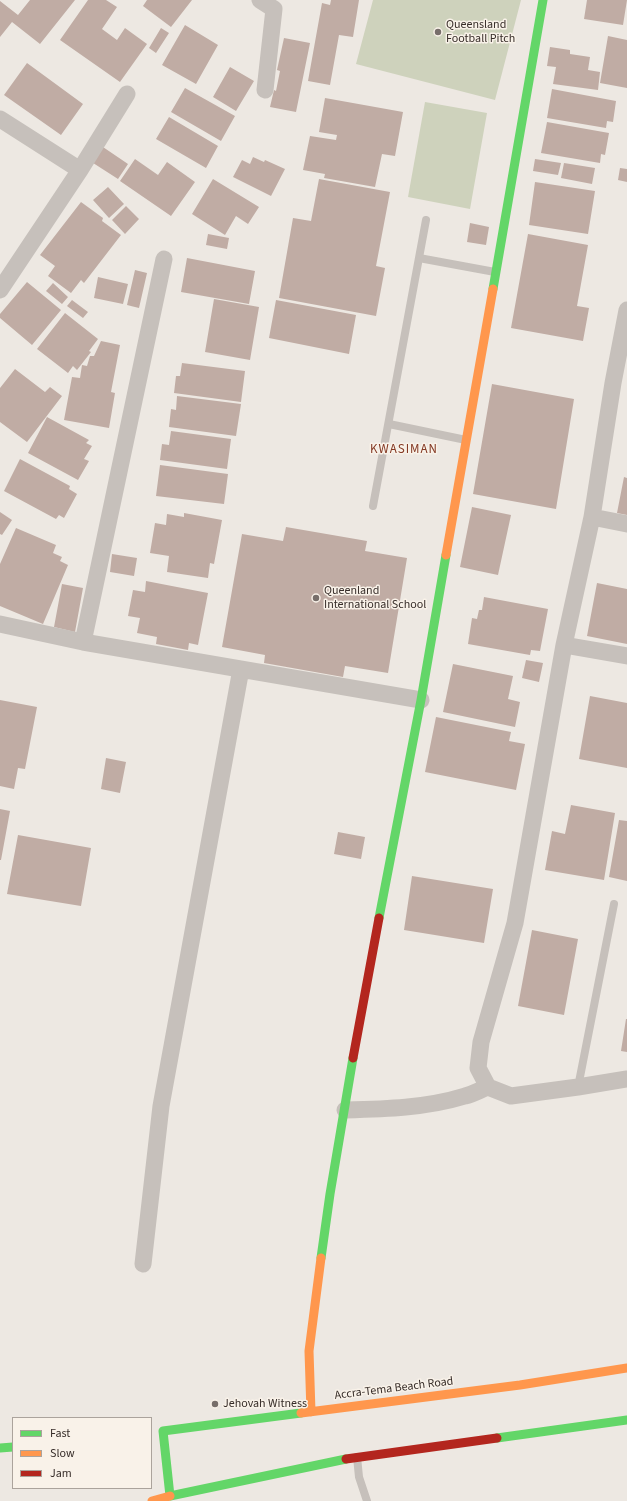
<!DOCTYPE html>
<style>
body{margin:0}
#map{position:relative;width:627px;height:1501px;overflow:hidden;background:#ede8e2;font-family:"Source Sans 3",sans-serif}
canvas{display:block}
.legend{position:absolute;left:12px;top:1417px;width:140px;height:72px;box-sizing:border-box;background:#f9f2e9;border:1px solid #aba39c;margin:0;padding:5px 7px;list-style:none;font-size:12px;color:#372d29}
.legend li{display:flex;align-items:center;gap:8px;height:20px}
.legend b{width:20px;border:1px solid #aba39c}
</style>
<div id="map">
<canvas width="627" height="1501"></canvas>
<ul class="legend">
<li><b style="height:5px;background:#63d668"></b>Fast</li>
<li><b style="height:5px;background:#ff974d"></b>Slow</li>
<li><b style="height:5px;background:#b3261e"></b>Jam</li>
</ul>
</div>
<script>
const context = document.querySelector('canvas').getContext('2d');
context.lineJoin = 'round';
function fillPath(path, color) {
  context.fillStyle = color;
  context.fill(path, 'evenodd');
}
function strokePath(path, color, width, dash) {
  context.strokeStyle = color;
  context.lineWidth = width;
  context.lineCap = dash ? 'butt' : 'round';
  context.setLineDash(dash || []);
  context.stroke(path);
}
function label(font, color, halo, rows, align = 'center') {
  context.font = font + ' "Source Sans 3",sans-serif';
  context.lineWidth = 3;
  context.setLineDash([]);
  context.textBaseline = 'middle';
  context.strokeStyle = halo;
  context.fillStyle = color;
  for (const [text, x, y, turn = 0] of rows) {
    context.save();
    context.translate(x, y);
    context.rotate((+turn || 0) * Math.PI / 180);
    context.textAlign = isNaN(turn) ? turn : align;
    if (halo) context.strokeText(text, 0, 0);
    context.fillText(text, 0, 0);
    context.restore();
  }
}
const green = new Path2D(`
 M373,0H521L495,100L356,64Z
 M425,102L487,113L470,209L408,197Z`);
const building = new Path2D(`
 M30,0H75L40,44L12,22L0,37V1L18,15Z
 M88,0H106L117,7L102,29L117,40L125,28L147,44L120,82L60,40Z
 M147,0H192L171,27L143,6Z
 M331,0H359L353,37L339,35L330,85L308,81L322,3L330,5Z
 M587,0H627L623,25L584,19Z
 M185,25L218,45L196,84L162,65Z
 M161,28L169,33L156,53L149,48Z
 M608,36L627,40V88L600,83Z
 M284,38L310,43L296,112L270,107L274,90L276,91L280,71L277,70Z
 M550,47L570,50V54L590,57L588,70L600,72L598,90L553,84L556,67L547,66Z
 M27,63L83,104L61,135L4,95Z
 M230,67L254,81L236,111L213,97Z
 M185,88L235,116L221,141L171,112Z
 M552,89L616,101L613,122L607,121L606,128L547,118Z
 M325,98L403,112L395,156L382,154L375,187L324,178L325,174L303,170L310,136L336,140L337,135L319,132Z
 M169,117L218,146L206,168L156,139Z
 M547,122L609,133L605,155L601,154L600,163L541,153Z
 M100,145L128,164L118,179L90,161Z
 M253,157L264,162L265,160L285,169L271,196L233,177L242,160L250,164Z
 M135,159L158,175L167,162L195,182L171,216L120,181Z
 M535,159L561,163L558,175L533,171Z
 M564,163L595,168L592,184L561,178Z
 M620,168L627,169V182L618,180Z
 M213,179L259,207L248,224L236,216L225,235L192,214Z
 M319,179L390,192L376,266L385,268L376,316L279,298L293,218L311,221Z
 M535,182L595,191L588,234L529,225Z
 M108,187L124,204L109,218L93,200Z
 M81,202L103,218L102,221L121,235L84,283L81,280L71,293L48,276L55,266L40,255Z
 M126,206L139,219L125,234L112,220Z
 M470,223L489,227L486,245L467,242Z
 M208,234L229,238L227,249L206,245Z
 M528,234L588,245L577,306L589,308L583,341L511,328Z
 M187,258L255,271L249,304L181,292Z
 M135,270L147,273L139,308L127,305Z
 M98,277L128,284L123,304L94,298Z
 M27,282L61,310L32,345L0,318V314Z
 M53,283L68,297L62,304L46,291Z
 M214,299L259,307L250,360L205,352Z
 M72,300L88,312L83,318L67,306Z
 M276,300L356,315L349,354L269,338Z
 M65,313L98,339L89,351L91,352L77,370L73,366L68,373L37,349Z
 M101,341L120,345L111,392L115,393L109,428L64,420L72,377L80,378L82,365L87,366L90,356H94Z
 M182,363L245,371L241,402L174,393L176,376H180Z
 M15,369L45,392L50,387L62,396L27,442L0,422V388Z
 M492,384L574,399L556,509L473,494Z
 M177,396L241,404L236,436L169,427L171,409L176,410Z
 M47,417L89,440L86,443L92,446L84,459L89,461L78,480L28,453Z
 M171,431L231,439L227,469L160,460L162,444L169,445Z
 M20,459L70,486L69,489L77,494L64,518L59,515L56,519L4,491Z
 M160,465L228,474L224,504L156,496Z
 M624,477L627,478V515L617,513Z
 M472,507L511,515L498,575L460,567Z
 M0,512L12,520L2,535L0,534Z
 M184,513L222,520L214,564L210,563L208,578L167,572L169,556L150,553L155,523L166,525L167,514L184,517Z
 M286,527L367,541L365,551L407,558L388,673L345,666L343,677L264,663L265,655L222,647L242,534L283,541Z
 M16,528L56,545L53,553L62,557L60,561L68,565L43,624L0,606V564Z
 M112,554L137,558L134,576L110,572Z
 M146,581L208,593L198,645L189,643L188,650L156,644L157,637L137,633L140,618L128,616L133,590L145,592Z
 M597,583L627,589V644L587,636Z
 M62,584L83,588L75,632L54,627Z
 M484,597L548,609L540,651L531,650L530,655L468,644L472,618L477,619L479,610H482Z
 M526,660L543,663L539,682L522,678Z
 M453,664L513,676L508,699L520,702L515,727L443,712Z
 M590,696L627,703V768L579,759Z
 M0,700L37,707L25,769L18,768L14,789L0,786Z
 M436,717L511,732L509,741L525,744L516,790L425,772Z
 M106,758L126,762L120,793L101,789Z
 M571,805L615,813L604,880L545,870L552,831L565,834Z
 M0,809L10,811L1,860H0Z
 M619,820L627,821V881L609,877Z
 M338,832L365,837L361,859L334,854Z
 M18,835L91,848L81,906L7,894Z
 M412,876L493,889L484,943L404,930Z
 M532,930L578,939L564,1015L518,1006Z
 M626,1019H627V1052L621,1051Z`);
const lane = new Path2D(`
 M419,258L495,272
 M389,424L466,440
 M373,506L426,220
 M578,1087L614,904
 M357,1457L359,1477L367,1501`);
const street = new Path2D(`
 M260,0L274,9L265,90
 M0,119L80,170
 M0,290L80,170L127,94
 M627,310L613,383L592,517L564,645L515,923L481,1042L478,1068L488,1087L511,1096L578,1087L627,1079
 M592,517L627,524
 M0,624L83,642L421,700
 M83,642L164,259
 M564,645L627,656
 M345,1110C385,1109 426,1108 465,1096C473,1094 480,1090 488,1087
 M143,1264L161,1106L241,669`);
const fast = new Path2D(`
 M493,289L543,0
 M379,918L421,700L446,555
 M321,1258L330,1194L353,1058
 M301,1413L163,1431L170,1496L346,1459
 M497,1438L627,1420
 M0,1448L13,1447`);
const slow = new Path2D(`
 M446,555L493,289
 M311,1412L309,1351L321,1258
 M301,1413L520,1385L627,1368
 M152,1501L170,1496`);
const jam = new Path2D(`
 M353,1058L379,918
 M346,1459L497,1438`);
const markers = [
 [438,32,4,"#776e6a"],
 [316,598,4,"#776e6a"],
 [215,1404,4,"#776e6a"]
];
const poiNames = [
 ["Queensland",446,25],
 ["Football Pitch",446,39],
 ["Queenland",324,591],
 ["International School",324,605],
 ["Jehovah Witness",223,1404]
];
const streetNames = [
 ["Accra-Tema Beach Road",394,1389,-7]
];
const neighbourhoodNames = [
 ["KWASIMAN",404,450]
];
fillPath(green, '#ced2bc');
fillPath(building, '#c0aca4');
strokePath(lane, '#c6c0bb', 8);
strokePath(street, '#c6c0bb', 17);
strokePath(fast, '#63d668', 9);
strokePath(slow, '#ff974d', 9);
strokePath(jam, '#b3261e', 9);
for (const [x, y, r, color] of markers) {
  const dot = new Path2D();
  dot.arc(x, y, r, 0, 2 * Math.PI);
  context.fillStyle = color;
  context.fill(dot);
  strokePath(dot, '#f9f2e9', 1.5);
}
label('12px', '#372d29', '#f9f2e9', poiNames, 'left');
label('12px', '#372d29', '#f9f2e9', streetNames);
context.letterSpacing = '1px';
label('13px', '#843924', '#f9f2e9', neighbourhoodNames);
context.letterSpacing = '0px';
</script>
